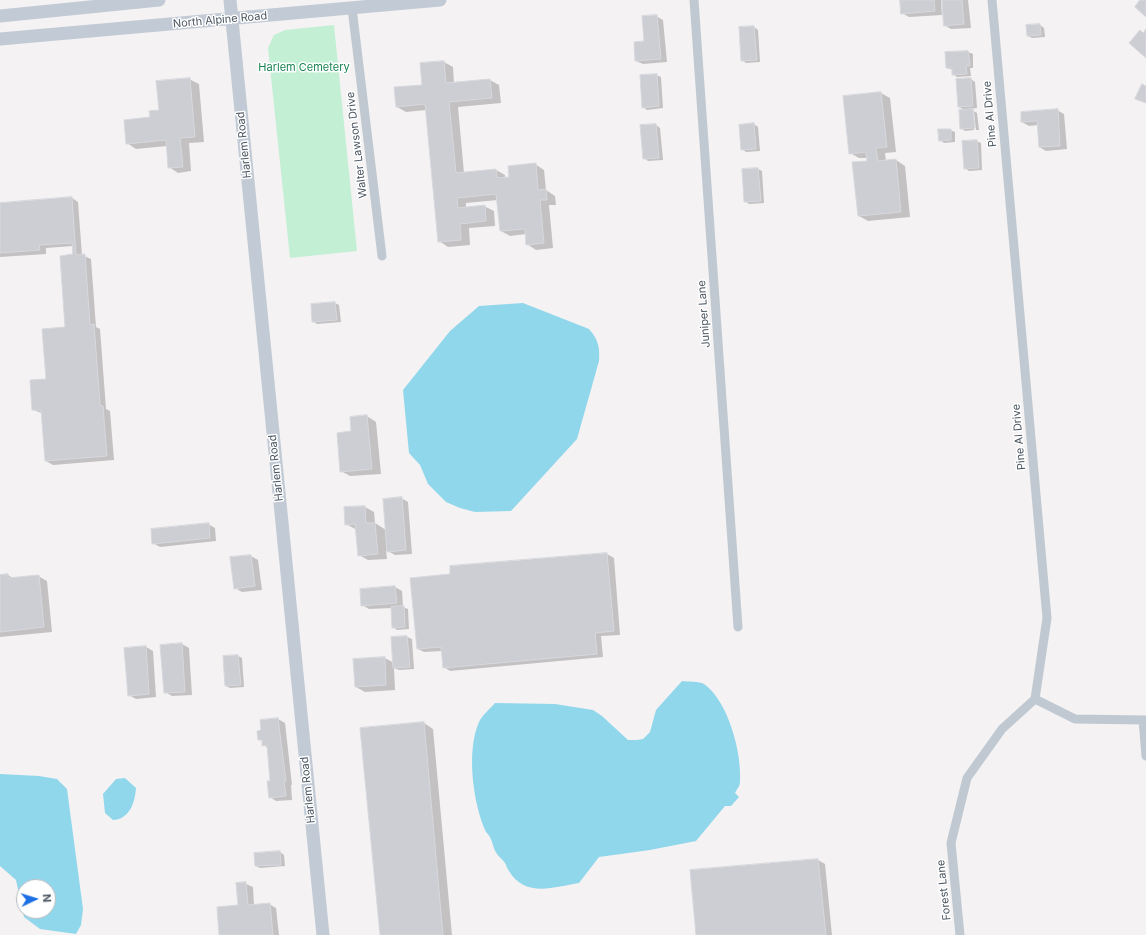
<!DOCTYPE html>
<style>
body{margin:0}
#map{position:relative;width:1146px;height:935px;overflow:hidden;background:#f4f2f2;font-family:Inter,sans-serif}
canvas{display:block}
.north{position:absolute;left:16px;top:879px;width:40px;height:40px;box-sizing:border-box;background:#fff;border:1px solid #b7bbbf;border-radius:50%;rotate:86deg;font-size:11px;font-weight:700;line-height:16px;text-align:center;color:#4a5560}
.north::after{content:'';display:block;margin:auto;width:14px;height:18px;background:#1d70e4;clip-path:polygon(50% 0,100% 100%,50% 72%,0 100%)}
</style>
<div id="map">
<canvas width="1146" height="935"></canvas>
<div class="north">N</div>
</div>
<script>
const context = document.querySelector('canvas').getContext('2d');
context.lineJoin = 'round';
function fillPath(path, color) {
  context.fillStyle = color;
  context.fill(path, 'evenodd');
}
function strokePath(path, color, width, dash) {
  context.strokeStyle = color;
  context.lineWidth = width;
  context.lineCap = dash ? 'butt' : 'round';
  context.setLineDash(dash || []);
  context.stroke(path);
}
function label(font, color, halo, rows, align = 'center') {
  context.font = font + ' Inter,sans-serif';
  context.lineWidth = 3;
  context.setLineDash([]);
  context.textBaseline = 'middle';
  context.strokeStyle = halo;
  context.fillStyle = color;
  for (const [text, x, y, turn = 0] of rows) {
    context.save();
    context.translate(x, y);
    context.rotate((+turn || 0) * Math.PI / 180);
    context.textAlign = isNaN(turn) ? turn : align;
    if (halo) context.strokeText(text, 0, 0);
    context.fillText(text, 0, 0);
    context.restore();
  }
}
const green = new Path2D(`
 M334,25L357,251L290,258L268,48L274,35L285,30Z`);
const water = new Path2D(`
 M523,303L589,329C598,339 600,347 599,361L577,439L511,511L475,512L460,508L446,502L428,484L420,465L409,453L403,390L450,331L479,306Z
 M682,681C688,682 699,681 704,684C728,701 742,752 740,782C740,786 737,789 735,793L739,797L731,806H725L696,841L650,850L599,857L579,883C554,887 525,898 509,871C507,869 507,866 505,863C503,860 499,857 497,854C492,847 493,838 486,832C473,804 466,751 479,722C482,715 490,709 495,703L555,704L593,710L602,716L628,740H637L643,739L650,732L656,710Z
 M0,774L39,776L57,779L67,789L83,909L81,925L76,934L40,929L24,917L16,880L0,866ZM24,887H48V911H24Z
 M125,778L136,788C135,802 130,819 113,820L105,813L103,794L116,779Z`);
const shadow = new Path2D(`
 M901,0H941L942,15L909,17L902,13Z
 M943,0H968L971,28L951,29L944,25Z
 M656,16L663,20L667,62L643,64L636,61Z
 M1040,25L1044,28L1045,37L1032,38L1028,36Z
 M754,27L758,30L760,62L746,63L742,60Z
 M968,52L973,54V68H970L971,76L957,77L953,74V70L947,68L946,53Z
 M444,62L453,67L454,84L490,80L499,85L501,103L458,107L464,173L496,170L505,175V179L510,178L535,164L544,170L546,190L555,196L556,205H549L553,248L536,250L527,244L526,234L510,236L501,231L498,200L466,203V208L484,206L494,211L495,226L469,228L470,245L448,247L439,241L426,110L406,112L397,107L423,85Z
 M656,75L661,77L663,108L647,110L643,107Z
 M189,79L199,84L204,142L189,143L191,171L178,173L169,167L167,146L136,149L127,143Z
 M971,79L975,82L977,108L970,109L977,113L979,130H976L974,112H972L974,130L965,131L961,128L966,111L959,107Z
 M881,93L890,98L896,152L885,153L886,161L896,160L905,166L910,217L868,221L859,216L867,158H859L850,153L844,97Z
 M1057,110L1064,114L1067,149L1046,151L1039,147L1038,125L1029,126L1022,122Z
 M754,124L758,127L760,151L746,152L742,149L740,125Z
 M656,125L660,128L663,160L648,161L644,158L642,126Z
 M950,130L955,132V142L944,143L940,140Z
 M976,141L981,143L982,170L969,171L965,168Z
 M758,169L762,171L764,203L749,204L745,201Z
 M72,198L78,202L82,255L91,259L96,327L100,329L106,409L110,411L114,460L53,465L46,461L42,413L33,410L47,380L66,328L73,246L46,248V254L0,257V204Z
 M335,303L339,305L341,322L317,324L313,321Z
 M367,416L376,422L381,474L350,476L341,471L352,432Z
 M401,498L408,502L412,554L395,555L386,550L387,559L368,560L359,555L357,530L346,524L365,507L374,512L375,523L386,530Z
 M208,524L215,528L216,541L160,547L153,543Z
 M607,554L614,558L620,635L601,636L603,657L450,671L444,667L442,651L424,652L418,649L452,575Z
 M251,556L258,560L262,590L242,592L235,588L231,558Z
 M8,575L13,578L38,576L47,581L52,632L0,637V576Z
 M395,587L402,591L403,607L408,609L409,629L397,630L393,627L392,608L369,609L362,605L361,590Z
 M407,637L412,639L414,669L399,670L394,668L395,690L365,692L356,687L385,658L394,663L392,638Z
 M182,644L189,648L192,695L172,696L165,692Z
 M146,647L153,651L156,697L136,699L129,695Z
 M238,656L242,658L244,687L230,688L226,686L224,657Z
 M278,719L285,723L292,785H291L292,800L276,801L270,797L272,782L268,748L263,745V741L259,739L262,731Z
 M424,723L433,729L452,935H381Z
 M280,852L284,855L285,866L260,868L256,866Z
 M818,860L825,864L832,935H697L691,871Z
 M246,884L253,887L254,905L269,904L276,908L279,935H220L239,906Z`);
const building = new Path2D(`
 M900,0H934L935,11L901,14Z
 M942,0H962L964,24L944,26Z
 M1140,0H1146V17L1135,7Z
 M657,15L661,59L635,61L634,42L644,41L642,16Z
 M1040,24L1041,35L1027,36L1026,25Z
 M754,26L757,60L741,61L739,27Z
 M1146,29V58L1129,43L1140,30L1143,33Z
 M968,51L970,66H966L967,74L952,75V68H946L945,52Z
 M444,61L446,83L490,79L492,98L449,102L456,173L496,169L497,178L509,177L508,166L536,163L538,190L546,189L547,200H540L544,243L526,245L525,229L500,231L496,194L457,198L458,208L485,205L486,221L460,224L461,240L438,242L425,104L396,107L394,87L422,85L420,63Z
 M657,74L659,106L642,108L640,75Z
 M190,78L195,137L180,138L183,167L168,168L166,140L126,144L124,120L150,117L149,111L159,110L156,81Z
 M971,78L973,106L958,107L956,79Z
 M1142,84L1146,86V103L1135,99Z
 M881,92L887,147L876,148L878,161L896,159L901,212L858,216L852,162L867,161L866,152L849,154L843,96Z
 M973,109L975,128L960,129L959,110Z
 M1058,109L1060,146L1039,147L1037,121L1021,122V112Z
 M754,123L756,149L741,150L739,125Z
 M656,124L659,158L643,159L640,125Z
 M938,129H951V140L939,141Z
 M977,140L979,168L964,169L962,141Z
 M758,168L761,201L744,202L742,169Z
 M72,197L76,255L85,254L90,325L94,324L100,405L103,406L107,456L45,461L41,410H32L30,380L46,379L42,329L65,327L60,256L73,254L72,243L39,245L40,250L0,253V203Z
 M335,302L337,320L312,322L311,304Z
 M367,415L372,469L340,472L337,433L351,431L350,417Z
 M402,497L406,550L387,552L383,499Z
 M365,506L366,523H375L378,554L358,556L355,524L345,525L344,507Z
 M209,523L210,538L152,544L151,529Z
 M607,553L614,631L595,633L597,654L443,668L441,647L417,649L410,578L450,574V566Z
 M251,555L255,586L234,589L230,557Z
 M8,574V578L39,575L44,627L0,632V575Z
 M395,586L397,603L361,606L360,589Z
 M404,606L405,627L392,628L391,607Z
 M407,636L410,667L393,668L391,637Z
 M182,643L185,692L164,693L160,645Z
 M146,646L149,694L128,696L124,648Z
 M238,655L241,685L225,686L223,656Z
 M385,657L386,685L355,687L353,659Z
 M278,718L286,781H284L286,796L269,798L267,781H270L267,745L262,746V740H258L257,731L261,730L260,720Z
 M424,722L443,935H380L360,728Z
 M280,851L281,865L255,866L254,853Z
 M818,859L826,935H696L690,870Z
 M246,882L248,905L270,903L273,935H219L217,907L238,905L236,883Z`);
const street = new Path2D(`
 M694,0L738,627
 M352,8L382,256
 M1035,699L1075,719L1146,720
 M1143,720L1146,756
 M960,935L951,843L967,778L1002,729L1035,699L1047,618L992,0`);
const secondary = new Path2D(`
 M230,0L323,935
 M0,16L159,0
 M0,39L440,0`);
const streetNames = [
 ["North Alpine Road",220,20,-5],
 ["Pine Al Drive",990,114,-95],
 ["Harlem Road",244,145,-96],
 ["Walter Lawson Drive",357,145,-97],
 ["Juniper Lane",704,314,-94],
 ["Pine Al Drive",1019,437,-95],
 ["Harlem Road",276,468,-96],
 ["Harlem Road",308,790,-96],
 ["Forest Lane",944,890,-96]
];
const parkNames = [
 ["Harlem Cemetery",304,68]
];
fillPath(green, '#c3f0d5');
fillPath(water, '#91d7ec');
fillPath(shadow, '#0003');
fillPath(building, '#ccced4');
strokePath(building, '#d6d8dd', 1);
strokePath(street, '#c0c9d1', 9);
strokePath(secondary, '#c1cad5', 13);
label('11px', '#4a5560', '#fff', streetNames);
label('11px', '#198350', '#fff', parkNames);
</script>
